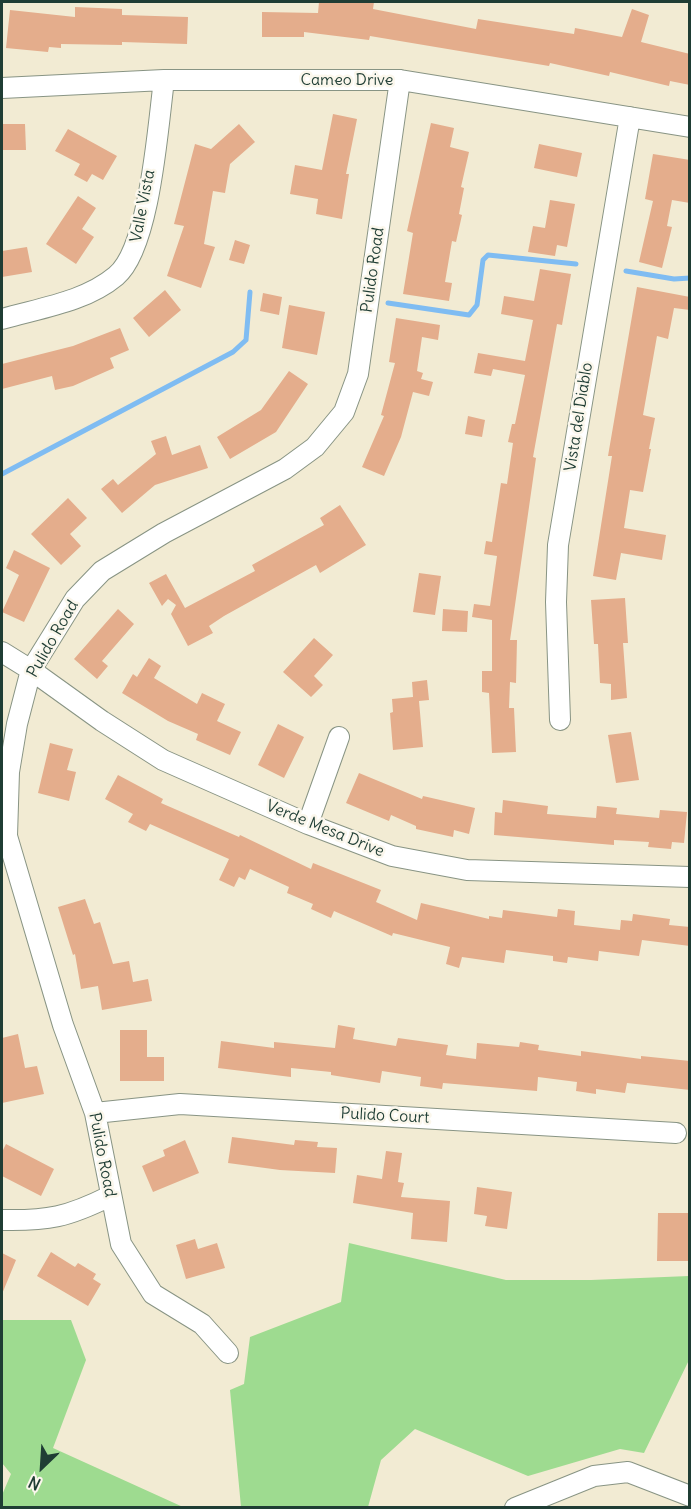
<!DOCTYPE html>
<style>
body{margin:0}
#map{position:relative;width:691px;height:1509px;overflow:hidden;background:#f2ebd3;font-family:Delius,sans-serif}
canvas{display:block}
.frame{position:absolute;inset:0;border:3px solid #1f3d34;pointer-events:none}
.north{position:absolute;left:12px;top:1437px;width:60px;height:60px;-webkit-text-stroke:4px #fbf7ec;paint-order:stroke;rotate:205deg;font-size:16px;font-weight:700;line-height:24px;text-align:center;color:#1f3d34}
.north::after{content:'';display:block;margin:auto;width:21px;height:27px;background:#1f3d34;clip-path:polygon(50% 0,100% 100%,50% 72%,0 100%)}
</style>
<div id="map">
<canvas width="691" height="1509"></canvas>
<div class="frame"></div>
<div class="north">N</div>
</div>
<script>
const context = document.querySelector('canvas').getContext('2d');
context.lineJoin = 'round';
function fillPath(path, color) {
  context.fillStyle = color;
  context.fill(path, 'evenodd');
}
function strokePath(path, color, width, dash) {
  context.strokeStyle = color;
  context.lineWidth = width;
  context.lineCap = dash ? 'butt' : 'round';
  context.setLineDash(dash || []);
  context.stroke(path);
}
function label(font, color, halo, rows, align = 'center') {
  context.font = font + ' Delius,sans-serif';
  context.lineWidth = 5;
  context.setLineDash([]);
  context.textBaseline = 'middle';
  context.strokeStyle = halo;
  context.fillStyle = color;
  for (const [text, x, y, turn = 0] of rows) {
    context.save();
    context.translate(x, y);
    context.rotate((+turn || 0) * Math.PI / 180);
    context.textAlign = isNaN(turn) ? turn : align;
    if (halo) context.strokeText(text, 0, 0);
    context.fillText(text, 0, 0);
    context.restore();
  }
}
const green = new Path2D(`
 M349,1243L506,1280H591L689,1276V1360L644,1453L620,1449L528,1476L415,1429L381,1460L368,1507H241L230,1390L244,1384L250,1337L341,1302Z
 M2,1320H71L86,1360L53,1448L183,1507H2V1495L11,1474L2,1463Z`);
const stream = new Path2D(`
 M626,271L674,279L690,278
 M388,303L469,315L477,305L483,260L488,255L576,264
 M2,474L233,352L246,340L250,292`);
const building = new Path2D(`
 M319,2H374L373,9L476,29L478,19L574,34L575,28L622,37L632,9L649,15L641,42L690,54V85L670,81L669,86L610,72L609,76L550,63L549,66L370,36L369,40L304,32V37H262V12L318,13Z
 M75,7L122,9V15L188,17L187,44L122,42V45L61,44V48L49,47L48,52L6,48L10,10L75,17Z
 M333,114L357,119L346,174H349L342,219L316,214L318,199L290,194L295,165L322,170Z
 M431,123L454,128L450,147L469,152L461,187L464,188L459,214L462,215L456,242L452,241L445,282L452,283L449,301L403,294L413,233L407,231Z
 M2,124H25L26,150H2Z
 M239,124L255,142L230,164L225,193L213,191L204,244L215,247L201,288L167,276L184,226L174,224L195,144L211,149Z
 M68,129L117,156L103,180L92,174L87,182L74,175L80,164L55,151Z
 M539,144L582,153L577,177L534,168Z
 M653,154L690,160V203L672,200L667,226L672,227L662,268L639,262L653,201L645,199Z
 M78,196L96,208L82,229L94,237L76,264L46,244Z
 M550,200L575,204L567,247L557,245L555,256L528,252L533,226L545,228Z
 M235,240L250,245L244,264L229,260Z
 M27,247L32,272L2,277V251Z
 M540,269L571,274L562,325L557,324L533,457L536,458L510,640H517L516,683L510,682L509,708H514L516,752L492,753L489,693L482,692V671H492V620L472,617L474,604L490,606L497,556L484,554L486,541L492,542L501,483L507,484L513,443L508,442L512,424H515L525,375L493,369L491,376L474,373L478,353L525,361L533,320L501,314L504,296L534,301Z
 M637,287L690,297V310L674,308L668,339L657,336L643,415L655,418L649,449H651L643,492L630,490L624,528L666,535L662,560L621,553L616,580L593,576L612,456H608Z
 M165,290L181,310L149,337L133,318Z
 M263,293L282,297L279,315L260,311Z
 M289,305L325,312L317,355L282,348Z
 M396,318L440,325L438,340L422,337L417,371L423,373L421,379L433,382L429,396L413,392L401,437L384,476L362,467L384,416L381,415L395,363L389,362Z
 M120,328L129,350L110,358L114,368L73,386L55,390L52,376L2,389V364L73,346Z
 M289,371L308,384L276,432L230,459L217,437L261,410Z
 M468,416L485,420L482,437L465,434Z
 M166,436L172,455L200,445L208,468L155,485L122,513L101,489L113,479L118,485L156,454L151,441Z
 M68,498L87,518L70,534L81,546L61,565L31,534Z
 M340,505L366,545L320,573L316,565L224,616L209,626L213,633L188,646L171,614L176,605L168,599L162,606L149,583L166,574L185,608L255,571L252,565L324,525L320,518Z
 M14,550L50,568L24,622L2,612L19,575L6,568Z
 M419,573L441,576L435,615L413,612Z
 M625,598L628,643H623L627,698L611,700V684L600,683L598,644H594L591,600Z
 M118,609L134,624L102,661L108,666L97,679L74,659Z
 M443,609L468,611L467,632L442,631Z
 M314,638L333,655L314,676L323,685L311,697L283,672Z
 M149,658L161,666L154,678L197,704L202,693L225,704L217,721L241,732L230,755L196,740L198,734L168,721L122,693L133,674L137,677Z
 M427,680L429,700L419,701L423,747L393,750L390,713L393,712L392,699L413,697L412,682Z
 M278,724L304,737L284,778L258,765Z
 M631,732L639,780L616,783L608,735Z
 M50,743L73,749L67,770L76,772L69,801L38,793Z
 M359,773L422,799L423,796L475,808L469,834L454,830L453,837L416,829V826L391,815L389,821L346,803Z
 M118,775L163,799L161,803L239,837L240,835L311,869L313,863L381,890L376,902L417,920L421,903L489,919V916L502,918L503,910L557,917L558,909L575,911L574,925L620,930L621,920L632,921L633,914L670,919L669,925L690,927V946L642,940L639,956L599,951L598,961L568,957L567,963L553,961V956L506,950L504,963L462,957L459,968L446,964L450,947L393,933L392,936L334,911L331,918L311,909L313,904L287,893L289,887L250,869L245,880L239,877L234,887L219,880L229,859L150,824L146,831L128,822L133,814L105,799Z
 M503,800L548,806L547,814L596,818L597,806L617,808L616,814L659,818L660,810L687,812L684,843L672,842L671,849L648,847L649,842L614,840V845L494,835L495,812L502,813Z
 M85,899L94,924L100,922L113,964L129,961L133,982L148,979L152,1001L102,1010L98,986L81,989L75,954L73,955L58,907Z
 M338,1025L355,1028L353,1039L396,1046L398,1038L448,1045L446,1055L476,1059L477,1043L519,1047L520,1042L539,1045L538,1050L581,1056V1051L641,1059V1056L690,1061V1090L627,1083L625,1093L596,1089V1094L576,1091L577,1082L538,1077L537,1091L443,1083L442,1089L420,1086L421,1077L382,1071L380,1083L331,1075V1072L291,1068V1077L218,1068L221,1041L274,1048V1042L335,1048Z
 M120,1030H147V1057H164V1081H120Z
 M18,1034L25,1068L37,1066L44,1094L2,1103V1038Z
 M232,1137L294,1145L295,1140L318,1142L317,1147L337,1148L335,1173L280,1170L228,1163Z
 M185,1140L199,1173L153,1192L142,1166L165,1156L163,1150Z
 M6,1144L54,1169L41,1196L2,1176V1152Z
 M386,1151L402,1153L398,1182L404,1183L401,1197L450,1201L447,1242L411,1239L413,1213L353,1203L357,1175L382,1179Z
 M477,1187L512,1192L507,1229L485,1226L487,1216L474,1214Z
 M658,1213H690V1261H657Z
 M195,1239L198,1249L217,1243L225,1268L186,1279L176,1245Z
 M51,1252L75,1267L78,1263L96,1274L93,1279L101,1284L88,1306L37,1276Z
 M2,1253L16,1260L2,1294Z`);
const minor = new Path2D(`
 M2,88L164,80H400L690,127
 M2,319C40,308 85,302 116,276C150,248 158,125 164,80
 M2,652L31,670L102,721L163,760L308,824L392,856L467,870L690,877
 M560,720L556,602L558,545L630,117
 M308,824L339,737
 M95,1113L180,1104L676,1133
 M2,1220C48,1221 68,1217 110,1196
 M228,1353L202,1324L153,1294L121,1244L95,1113L63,1025L7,836L9,772L17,724L31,670L75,599L102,571L164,533L285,469L315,447L344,412L358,374L400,80
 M515,1508L594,1476L628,1472L690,1496`);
const streetNames = [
 ["Cameo Drive",347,80],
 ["Valle Vista",143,206,-79],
 ["Pulido Road",373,270,-82],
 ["Vista del Diablo",579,417,-81],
 ["Pulido Road",53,639,-60],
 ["Verde Mesa Drive",325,829,22],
 ["Pulido Court",385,1116,3],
 ["Pulido Road",102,1155,79]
];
fillPath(green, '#9edb90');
strokePath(stream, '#7fbcf2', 5);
fillPath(building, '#e4ad8c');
strokePath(minor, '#889484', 22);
strokePath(minor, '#fff', 20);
label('16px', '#1f3d34', '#fbf7ec', streetNames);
</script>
